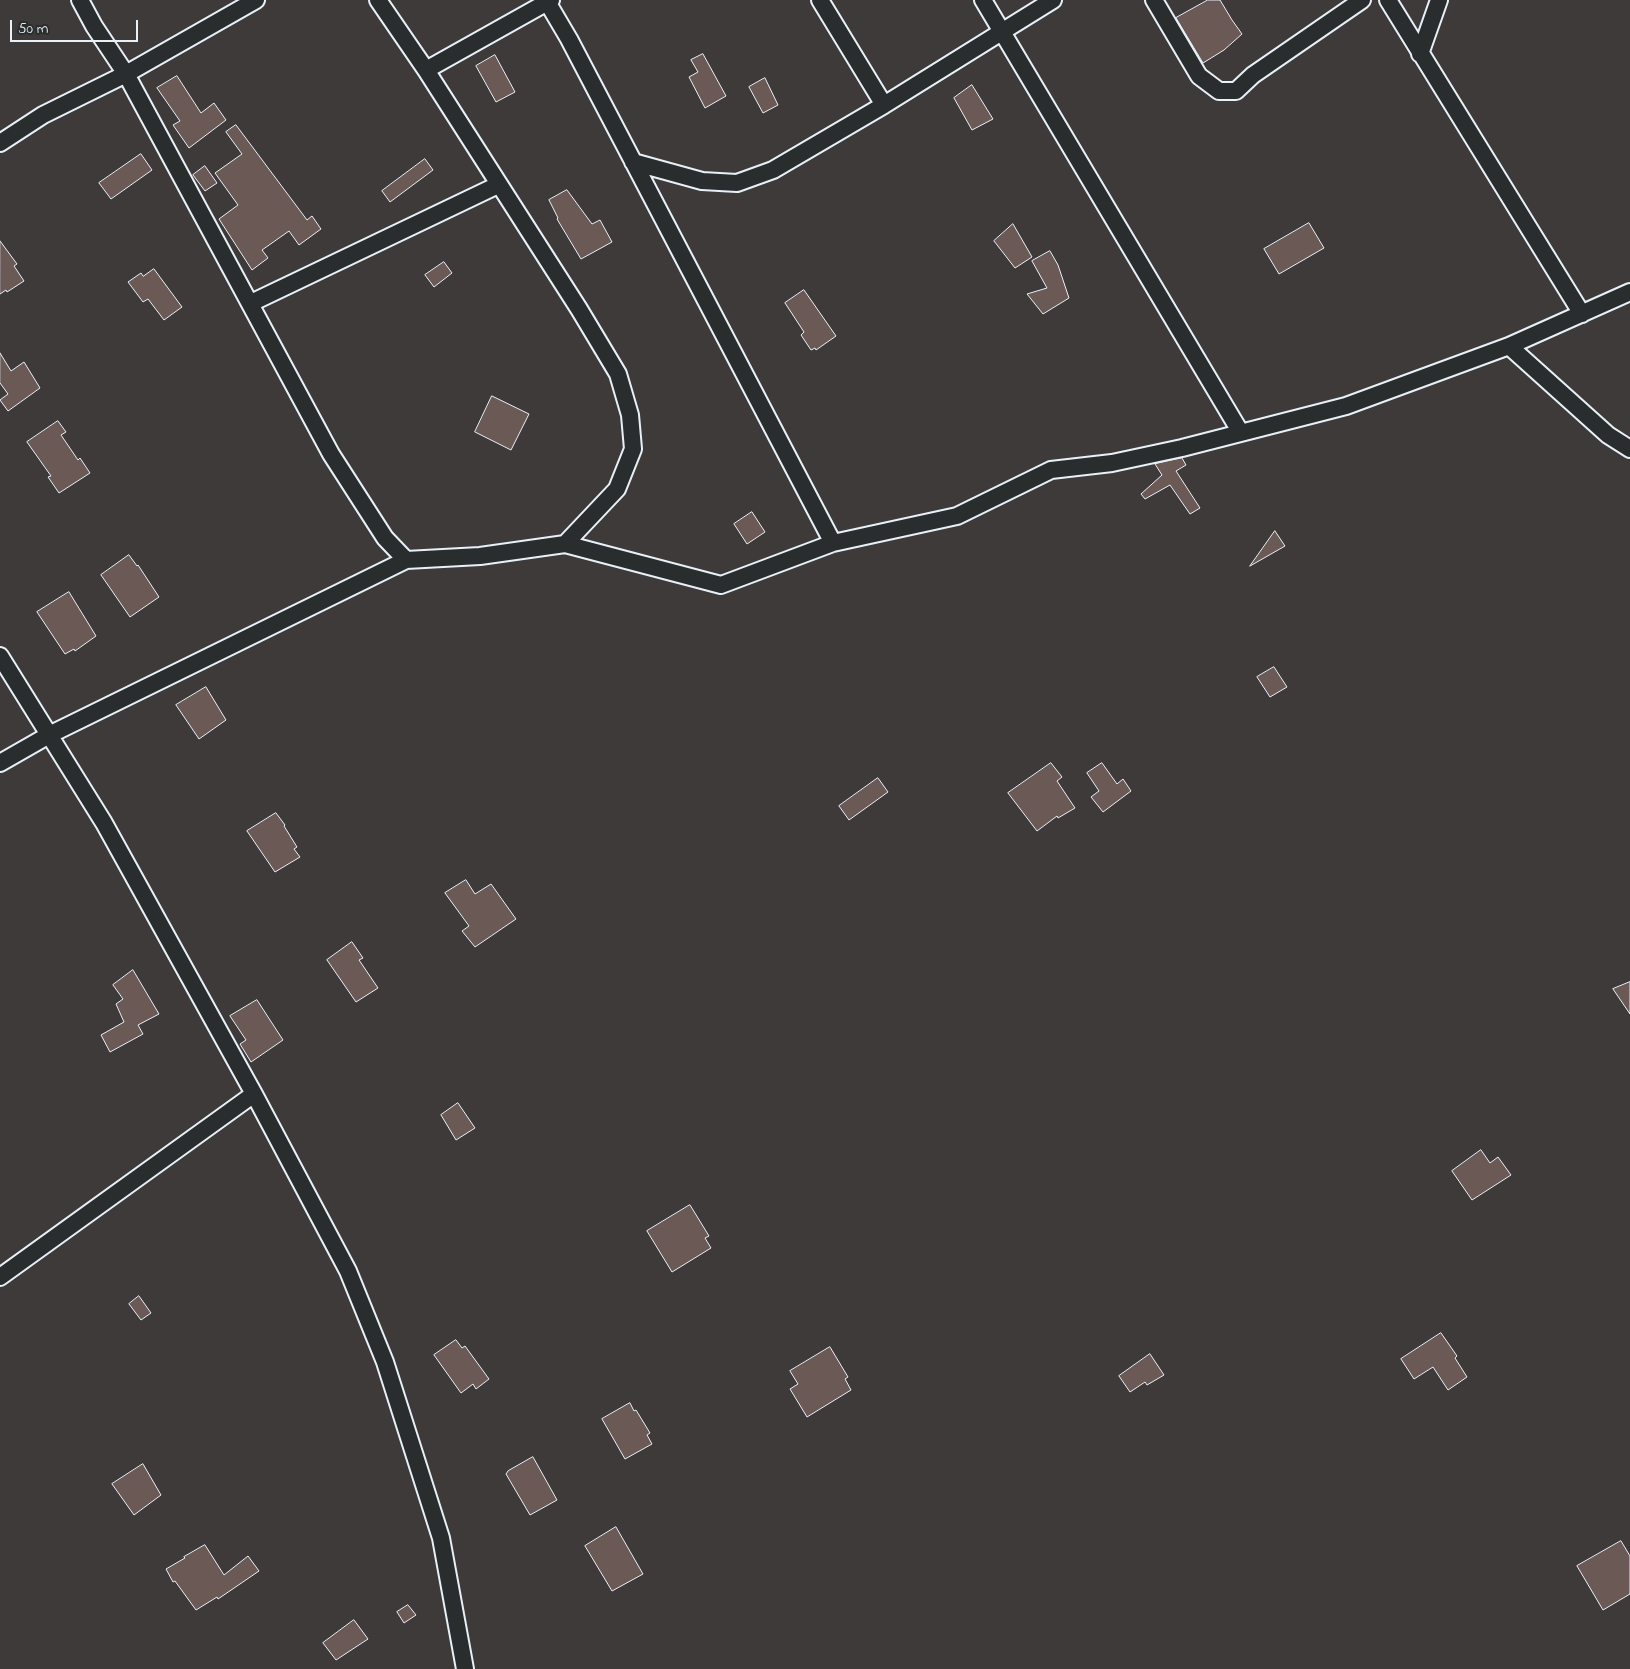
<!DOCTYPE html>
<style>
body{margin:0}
#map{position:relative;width:1630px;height:1669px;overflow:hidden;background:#3e3a3a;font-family:"Indie Flower",sans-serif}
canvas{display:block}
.scale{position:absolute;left:10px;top:20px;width:128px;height:22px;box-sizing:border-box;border:2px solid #e8f1f8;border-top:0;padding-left:6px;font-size:15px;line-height:18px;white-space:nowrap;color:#e8f1f8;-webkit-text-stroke:4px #2a2d2e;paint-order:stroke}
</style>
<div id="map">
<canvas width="1630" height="1669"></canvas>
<div class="scale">50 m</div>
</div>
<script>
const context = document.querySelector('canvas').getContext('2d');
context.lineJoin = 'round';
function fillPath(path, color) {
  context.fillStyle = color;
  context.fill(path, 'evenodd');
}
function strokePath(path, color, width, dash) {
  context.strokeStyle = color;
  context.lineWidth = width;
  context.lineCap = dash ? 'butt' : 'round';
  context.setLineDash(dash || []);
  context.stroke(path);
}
const building = new Path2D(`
 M1208,0H1220L1232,20L1242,34L1224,50L1203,63L1176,18Z
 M703,54L726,96L705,108L689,77L698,72L691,60Z
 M495,55L515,92L496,102L476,66Z
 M177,76L201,113L214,103L226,120L189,148L173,125L180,121L157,88Z
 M765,78L778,105L763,113L749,87Z
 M972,85L993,119L972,130L954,98Z
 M236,125L307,220L312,216L321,229L299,245L289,231L262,250L268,258L252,270L219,219L238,205L215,173L242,154L226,132Z
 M141,154L152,170L111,199L99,183Z
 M425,159L433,170L390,202L382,191Z
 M205,166L217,183L205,191L193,175Z
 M567,190L592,224L600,220L612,242L581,259L557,219L558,218L549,200Z
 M1309,223L1324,248L1279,274L1264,249Z
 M1013,224L1032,257L1015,268L994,241Z
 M0,241L17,264L14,266L24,281L7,292L6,290L0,294Z
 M1050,251L1058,265L1069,298L1043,314L1027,294L1047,288L1032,261Z
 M444,262L452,273L434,287L425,275Z
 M154,269L182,307L164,320L148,299L143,302L128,282L141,273L143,276Z
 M804,290L836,336L816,350L815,348L811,350L801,335L804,332L785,303Z
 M0,353L11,371L24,362L40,388L8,411L0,400L8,394L0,383Z
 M492,396L529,414L511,450L475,432Z
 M58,421L66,432L61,435L78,460L80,458L90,473L59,493L48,477L51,476L27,442Z
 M1182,458L1186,465L1176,471L1200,508L1190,514L1170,485L1145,499L1141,494L1162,475L1155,464Z
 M752,512L765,532L747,544L734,524Z
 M1275,531L1285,546L1250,566Z
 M129,555L137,566L138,565L159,597L130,617L101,575Z
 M69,592L96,636L75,651L74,649L65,654L37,612Z
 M1274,667L1287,687L1270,697L1257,677Z
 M206,687L226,720L199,739L176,705Z
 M1051,763L1062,777L1057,781L1075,808L1058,818L1057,816L1037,831L1008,793Z
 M1102,763L1117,784L1123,779L1131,791L1103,812L1091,797L1099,791L1087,773Z
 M878,778L888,792L849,820L839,806Z
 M276,813L285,825L284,826L297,847L294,849L300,857L275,872L247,831Z
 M466,880L475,894L491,884L516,919L475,947L462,931L469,926L445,893Z
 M352,942L363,958L359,960L378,988L356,1002L327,960Z
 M133,970L159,1014L138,1025L143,1034L110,1052L101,1035L124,1022L116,1004L123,999L113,985Z
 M1630,982V1014L1613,989Z
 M257,1000L283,1040L251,1062L240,1044L246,1040L230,1016Z
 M458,1103L475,1128L456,1140L441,1115Z
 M1481,1150L1490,1163L1498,1157L1511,1175L1472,1200L1452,1171Z
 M690,1205L709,1236L705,1238L711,1248L672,1272L647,1231Z
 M139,1296L151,1313L141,1320L129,1304Z
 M1441,1333L1457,1356L1455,1358L1467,1377L1448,1390L1433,1367L1414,1379L1401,1359Z
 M456,1340L462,1348L465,1346L489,1379L476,1389L473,1384L461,1393L434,1355Z
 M830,1347L848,1377L845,1379L851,1390L807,1417L790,1389L798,1384L790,1371Z
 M1150,1354L1164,1375L1147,1385L1145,1382L1130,1392L1119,1376Z
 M630,1403L634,1411L636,1410L650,1433L647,1435L652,1444L625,1459L602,1419Z
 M533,1457L557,1500L530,1515L506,1474L508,1471Z
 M143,1464L161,1495L134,1515L112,1484Z
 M616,1527L643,1574L612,1591L585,1546Z
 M1621,1541L1630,1556V1594L1603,1610L1577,1566Z
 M205,1545L224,1575L248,1556L259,1571L218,1599L217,1597L196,1610L175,1581L173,1582L166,1569L185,1558L184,1557Z
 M408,1605L416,1615L404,1623L397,1612Z
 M354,1620L368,1639L336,1660L323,1643Z`);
const minor = new Path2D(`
 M80,0L94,26L126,74L331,454L385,538L406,560
 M378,0L426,70L579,309L618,374L630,415L633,449L617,489L565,544
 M546,0L569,39L833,543
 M820,0L884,105
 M983,0L1241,433
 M1154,0L1199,76L1219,91H1236L1253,75L1362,0
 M1388,0L1582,314
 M1420,54L1439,0
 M426,70L551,0
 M0,143L43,115L126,74L256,0
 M633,162L702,181L737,183L773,170L884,105L1053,0
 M251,303L498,185
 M1509,346L1608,435L1630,449
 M0,656L104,823L254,1094L348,1271L385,1362L441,1538L465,1669
 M0,763L49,735L406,560L480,556L565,544L721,585L833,543L957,516L1051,470L1112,463L1182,448L1346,406L1509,346L1630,292
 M0,1277L254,1094`);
fillPath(building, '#6b5956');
strokePath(building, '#e8f1f8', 1);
strokePath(minor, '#e8f1f8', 20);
strokePath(minor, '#2a2d2e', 16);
</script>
